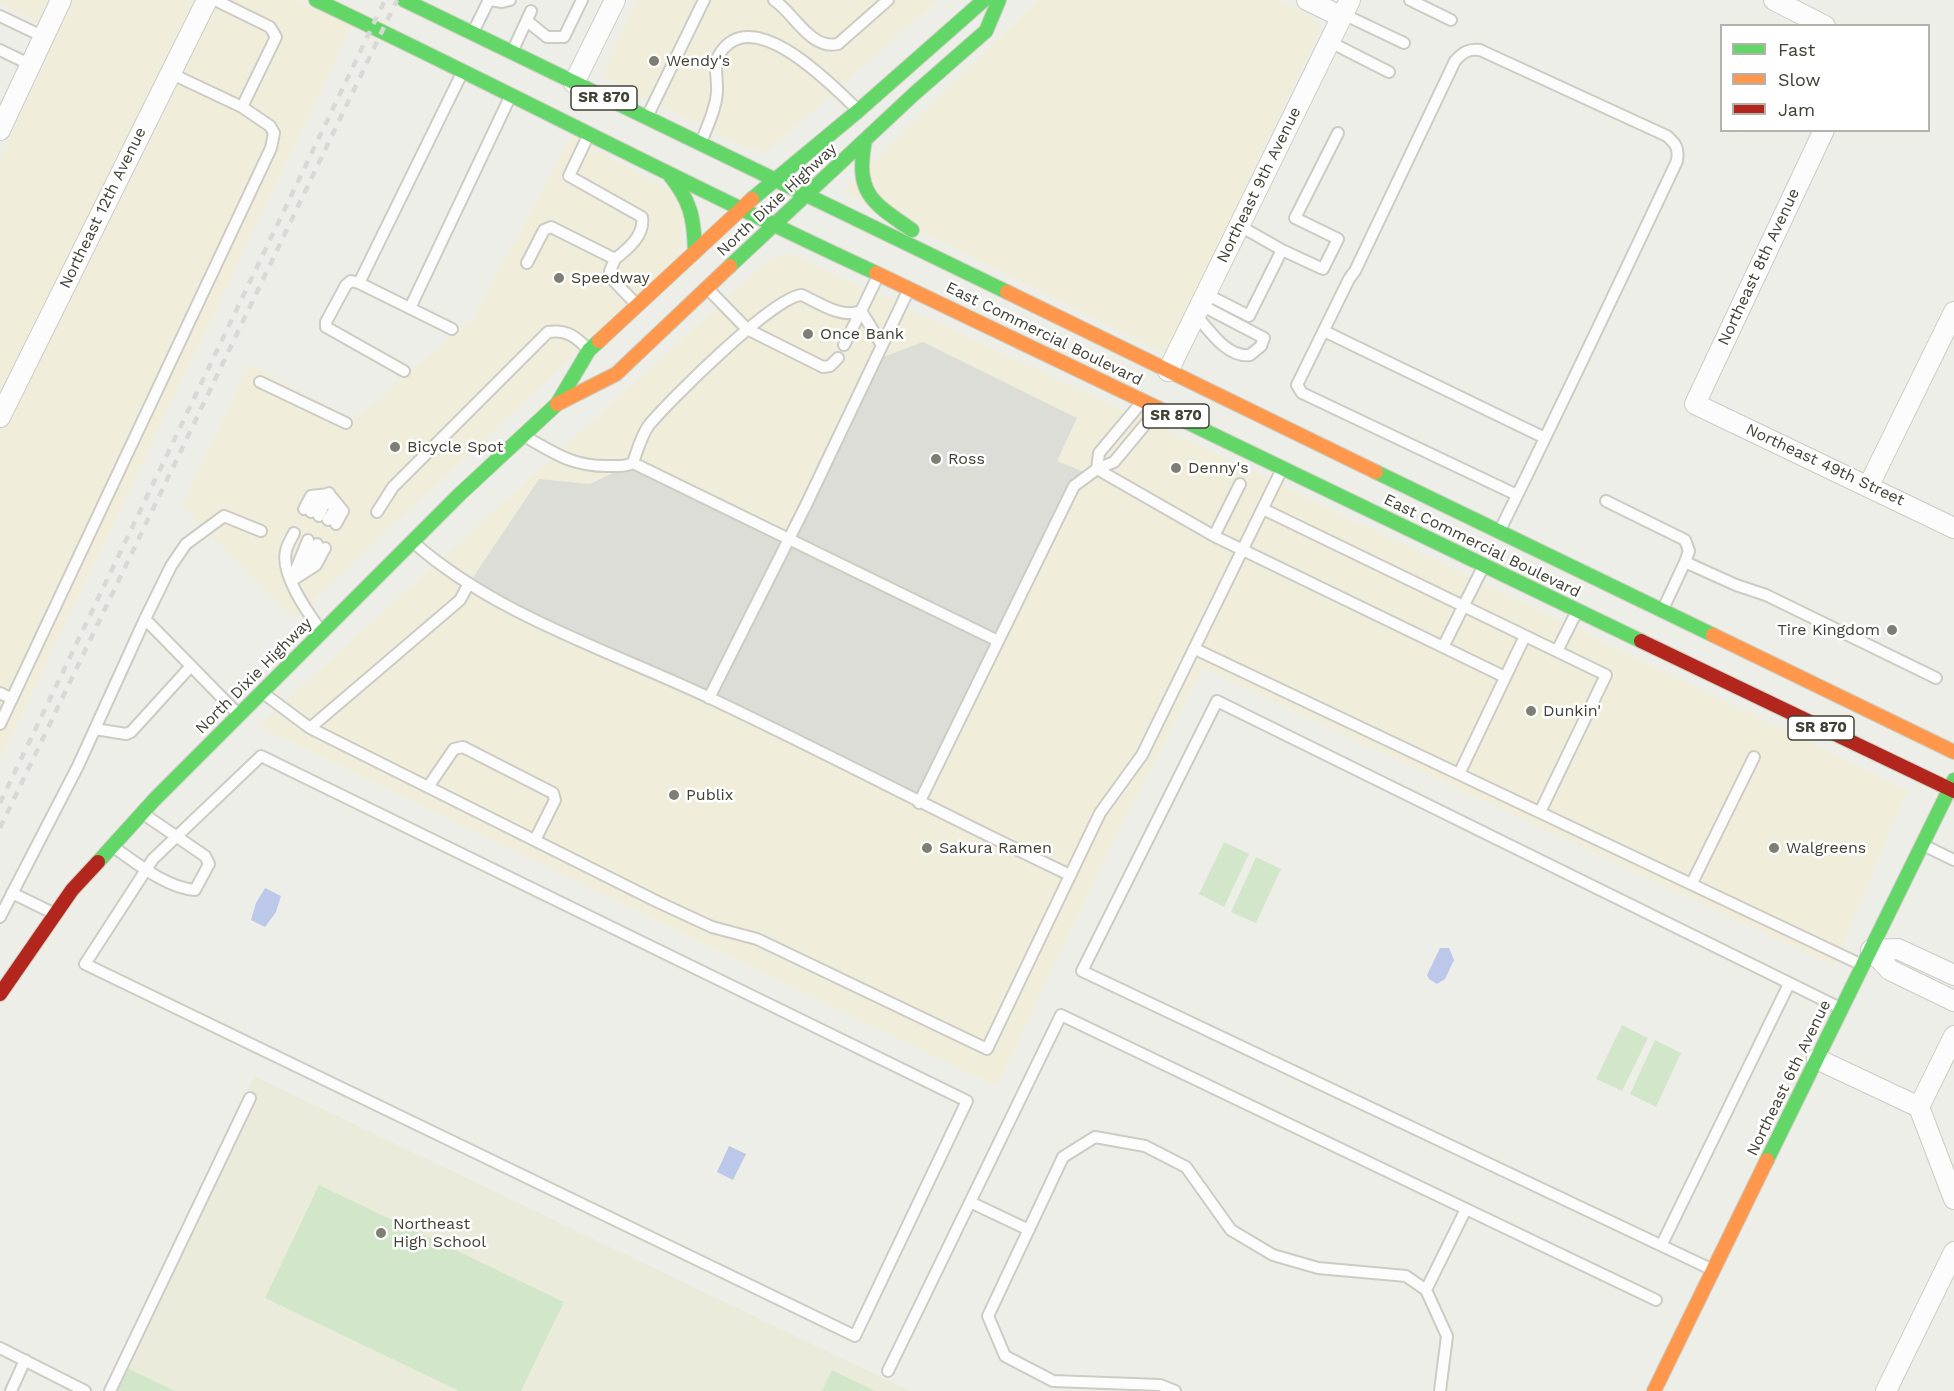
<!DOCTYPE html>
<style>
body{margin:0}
#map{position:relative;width:1954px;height:1391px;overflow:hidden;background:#eeeee8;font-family:"Work Sans",sans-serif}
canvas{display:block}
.legend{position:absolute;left:1720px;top:24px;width:210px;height:108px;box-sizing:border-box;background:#fff;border:2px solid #b3b3ae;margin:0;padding:8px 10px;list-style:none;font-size:18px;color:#424135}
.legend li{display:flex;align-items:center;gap:12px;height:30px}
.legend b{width:30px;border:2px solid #b3b3ae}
</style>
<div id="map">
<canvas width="1954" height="1391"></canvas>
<ul class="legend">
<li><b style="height:8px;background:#63d668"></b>Fast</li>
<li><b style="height:8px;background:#ff974d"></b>Slow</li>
<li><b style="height:8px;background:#b3261e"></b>Jam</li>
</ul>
</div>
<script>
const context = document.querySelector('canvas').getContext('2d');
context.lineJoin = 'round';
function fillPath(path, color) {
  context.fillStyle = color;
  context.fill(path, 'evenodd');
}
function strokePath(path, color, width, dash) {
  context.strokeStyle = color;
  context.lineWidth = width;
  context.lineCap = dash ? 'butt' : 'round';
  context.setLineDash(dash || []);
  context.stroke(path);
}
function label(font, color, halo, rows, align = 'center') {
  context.font = font + ' "Work Sans",sans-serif';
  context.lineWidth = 5;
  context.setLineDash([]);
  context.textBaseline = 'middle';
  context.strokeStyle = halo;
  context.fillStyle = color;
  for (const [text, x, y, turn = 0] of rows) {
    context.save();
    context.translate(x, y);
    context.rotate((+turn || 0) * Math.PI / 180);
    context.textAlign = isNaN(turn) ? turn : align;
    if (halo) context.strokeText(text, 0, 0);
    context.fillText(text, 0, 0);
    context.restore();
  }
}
const commercial = new Path2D(`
 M0,0H297L352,26L0,760V158L58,33L0,4Z
 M636,0H939L766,153L745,148L606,78L605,68Z
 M1038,0H1278L1299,10L1322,26L1166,354L842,192Z
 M571,136L686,199L678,257L294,619L182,506L248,364L355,419L473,318Z
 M789,252L1255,472L1908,790L1834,966L1203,668L1114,839L997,1087L258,726L766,262Z`);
const education = new Path2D(`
 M254,1076L910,1391H104Z`);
const green = new Path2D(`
 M1224,842L1249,854L1224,907L1199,894Z
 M1256,857L1281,869L1256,923L1231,912Z
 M1622,1025L1648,1038L1622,1091L1596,1079Z
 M1655,1040L1681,1053L1656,1107L1630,1094Z
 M319,1185L564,1302L521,1391H459L265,1298Z
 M127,1368L175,1391H116Z
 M832,1370L875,1391H822Z`);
const parking = new Path2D(`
 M923,342L1077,418L1057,461L1084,472L1074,486L919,803L468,585L539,479L590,484L633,463L789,538L875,360Z`);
const water = new Path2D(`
 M265,888L281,896L276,912L265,927L251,920L256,903Z
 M1440,948H1449L1454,960L1445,979L1437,984L1429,979L1427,975Z
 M729,1146L746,1154L733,1180L717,1172Z`);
const lane = new Path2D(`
 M490,0L502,2L510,0
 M774,0C794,13 810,50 838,44L888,0
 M1410,0L1451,20
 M1343,14L1404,43
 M0,16L44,37
 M527,21L547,37H564L582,0
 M474,30L489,0
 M1330,42L1389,72
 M0,50L31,65
 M513,50L531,11
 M170,73L242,107L276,37L270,27L215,0
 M648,115L704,0
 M588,136L569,176L642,217C645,235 628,249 615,259
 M702,140C708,124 716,109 717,92C718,80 713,66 719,55C751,0 833,86 858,110
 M1282,250L1323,269L1338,239L1295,218L1338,133
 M527,263L544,230L551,227L615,259L610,271L613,280L637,305
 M877,278L861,311L882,345
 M359,283L462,73
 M707,288L747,329L823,367L830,366L838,358
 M1206,294L1249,316L1282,250L1240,226
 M410,308L510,97
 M1196,315C1209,330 1227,358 1250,355L1261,346L1264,338L1201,305
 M1324,331L1545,438
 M844,345L861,311
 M404,371L326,327V322L346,285L351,281L359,283L452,329
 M260,382L346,423
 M526,437C556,454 574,467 610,466C618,466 625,467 633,463C637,451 641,436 649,425C670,400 774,296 802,295C819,303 842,319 861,311
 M633,463L998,641
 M1097,469L1214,536L1505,677
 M1097,469L1099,453L1141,403
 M329,494L343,511L336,524
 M1606,501L1685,540L1689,551L1685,562
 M304,509L311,496L329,494
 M1263,509L1606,675L1540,812
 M311,512L318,500L326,495
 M377,512L393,487L548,332C567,329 576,337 589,350
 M319,516L329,493
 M328,520L334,510L331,500
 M1501,528C1561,407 1619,284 1677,161C1679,148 1676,144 1667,136L1480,50C1468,49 1463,52 1455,61L1355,271L1349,279L1297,385L1302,393L1517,495
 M294,533C291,539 287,545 286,551C280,574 308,613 321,631
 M1214,536L1240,484
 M413,542C495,615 611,651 710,698C831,755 949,818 1070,875
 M303,567L317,544
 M295,572L308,540
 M291,581L316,565L325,548
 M1664,607L1685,562L1736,585L1766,595L1936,678
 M145,619L171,566L186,544L224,516L261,531
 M1443,647L1483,567
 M1195,649L1862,965
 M1557,651L1577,611
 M0,693L12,699
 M263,693L310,728L658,902L712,927L757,939L987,1049L1100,813L1142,755L1282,469
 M709,698L806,505L908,291
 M0,724L271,148L274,133L270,126L242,107
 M310,728L460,600L468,585
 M95,729L126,734L131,732L191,666
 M261,756L967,1101L855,1336L85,964L153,859Z
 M1459,774L1525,636
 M428,787L454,749L463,747L553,793L555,800L535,840
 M919,803L1074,486L1097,469L1114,462L1158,409
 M1923,845L1954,860
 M112,846C135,862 166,888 195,890L209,864L205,856L142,813
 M1692,883L1754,757
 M12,893L55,914
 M0,917L78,766L145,619L238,714
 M970,1202L1029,1230
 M1662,1244L1789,984
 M1713,1270L1082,971L1217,701L1842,1009
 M1426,1290L1466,1209
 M0,1348L85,1391
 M888,1371L1061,1015L1656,1300
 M11,1391L25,1360
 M110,1391L250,1098
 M1175,1391L1160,1385L1053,1381L1005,1356L988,1316L1063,1157L1095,1137L1145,1146L1186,1167L1231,1230L1273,1255L1318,1268L1406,1276L1426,1290L1447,1336L1440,1391`);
const street = new Path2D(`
 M1307,0L1342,17
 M1774,0L1825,26
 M574,83L615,0
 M0,130L61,0
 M1824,130L1695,404L1954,528
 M1168,371L1350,0
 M0,417L207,0
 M1869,485L1954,312
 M1871,950L1890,970L1954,1001
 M1871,950L1898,949L1954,975
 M1954,1036L1919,1107L1954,1199
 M1817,1059L1919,1107
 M1886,1391L1954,1252`);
const fast = new Path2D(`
 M316,0C504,89 687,186 876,273
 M404,0L1007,292
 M865,140C855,193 871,202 912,230
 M668,173C691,201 694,217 695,252
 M752,199L858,111L984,0
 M730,266L914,94L986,31L999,0
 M1164,411L1641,641
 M1376,472L1713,635
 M98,862L154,800L460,494L557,404L589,350L599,341
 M1767,1160L1954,780`);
const slow = new Path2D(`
 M876,273L1164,411
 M1007,292L1376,472
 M599,341L752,199
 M557,404L616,374L730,266
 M1713,635L1954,752
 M1654,1391L1767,1160`);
const jam = new Path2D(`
 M1641,641L1954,791
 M0,994L72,890L98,862`);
const rail = new Path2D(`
 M0,803L385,0
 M0,828L397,0`);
const markers = [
 [654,61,6,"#7e7e74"],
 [559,278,6,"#7e7e74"],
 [808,334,6,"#7e7e74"],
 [395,447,6,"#7e7e74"],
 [936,459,6,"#7e7e74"],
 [1176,468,6,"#7e7e74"],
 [1892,630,6,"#7e7e74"],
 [1531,711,6,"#7e7e74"],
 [674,795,6,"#7e7e74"],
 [927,848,6,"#7e7e74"],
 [1774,848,6,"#7e7e74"],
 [381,1233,6,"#7e7e74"]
];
const shields = [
 [604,98,66],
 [1176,416,66],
 [1821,728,66]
];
const shieldNames = [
 ["SR 870",604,98],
 ["SR 870",1176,416],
 ["SR 870",1821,728]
];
const poiNames = [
 ["Wendy's",666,61],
 ["Speedway",571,278],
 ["Once Bank",820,334],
 ["Bicycle Spot",407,447],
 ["Ross",948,459],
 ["Denny's",1188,468],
 ["Tire Kingdom",1880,630,"right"],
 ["Dunkin'",1543,711],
 ["Publix",686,795],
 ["Sakura Ramen",939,848],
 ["Walgreens",1786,848],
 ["Northeast",393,1224],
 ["High School",393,1242]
];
const streetNames = [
 ["Northeast 9th Avenue",1259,185,-64],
 ["North Dixie Highway",777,200,-43],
 ["Northeast 12th Avenue",103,208,-64],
 ["Northeast 8th Avenue",1759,267,-65],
 ["East Commercial Boulevard",1044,334,26],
 ["Northeast 49th Street",1825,465,25],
 ["East Commercial Boulevard",1482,546,26],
 ["North Dixie Highway",254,676,-45],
 ["Northeast 6th Avenue",1789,1078,-64]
];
fillPath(commercial, '#f0eedb');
fillPath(education, '#ebebdb');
fillPath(green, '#d2e7c9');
fillPath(parking, '#ddddd8');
fillPath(water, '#bbc8e9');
strokePath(lane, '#ccccc5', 14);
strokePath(street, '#ccccc5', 22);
strokePath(fast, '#cdcec1', 16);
strokePath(slow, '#cdcec1', 16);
strokePath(jam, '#cdcec1', 16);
strokePath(lane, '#fcfcfc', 10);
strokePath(street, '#fcfcfc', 20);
strokePath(fast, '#63d668', 14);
strokePath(slow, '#ff974d', 14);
strokePath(jam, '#b3261e', 14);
strokePath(rail, '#d8d8d7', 4.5, [8, 8]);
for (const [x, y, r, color] of markers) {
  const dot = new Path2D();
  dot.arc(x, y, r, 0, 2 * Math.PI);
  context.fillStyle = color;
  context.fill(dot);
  strokePath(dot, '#fff', 2);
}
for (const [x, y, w] of shields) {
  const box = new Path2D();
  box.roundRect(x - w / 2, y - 12, w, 24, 4.5);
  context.fillStyle = '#fff';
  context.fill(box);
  strokePath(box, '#424135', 1.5);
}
label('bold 15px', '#424135', null, shieldNames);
label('16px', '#424135', '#fff', poiNames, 'left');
label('16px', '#424135', '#fff', streetNames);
</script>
